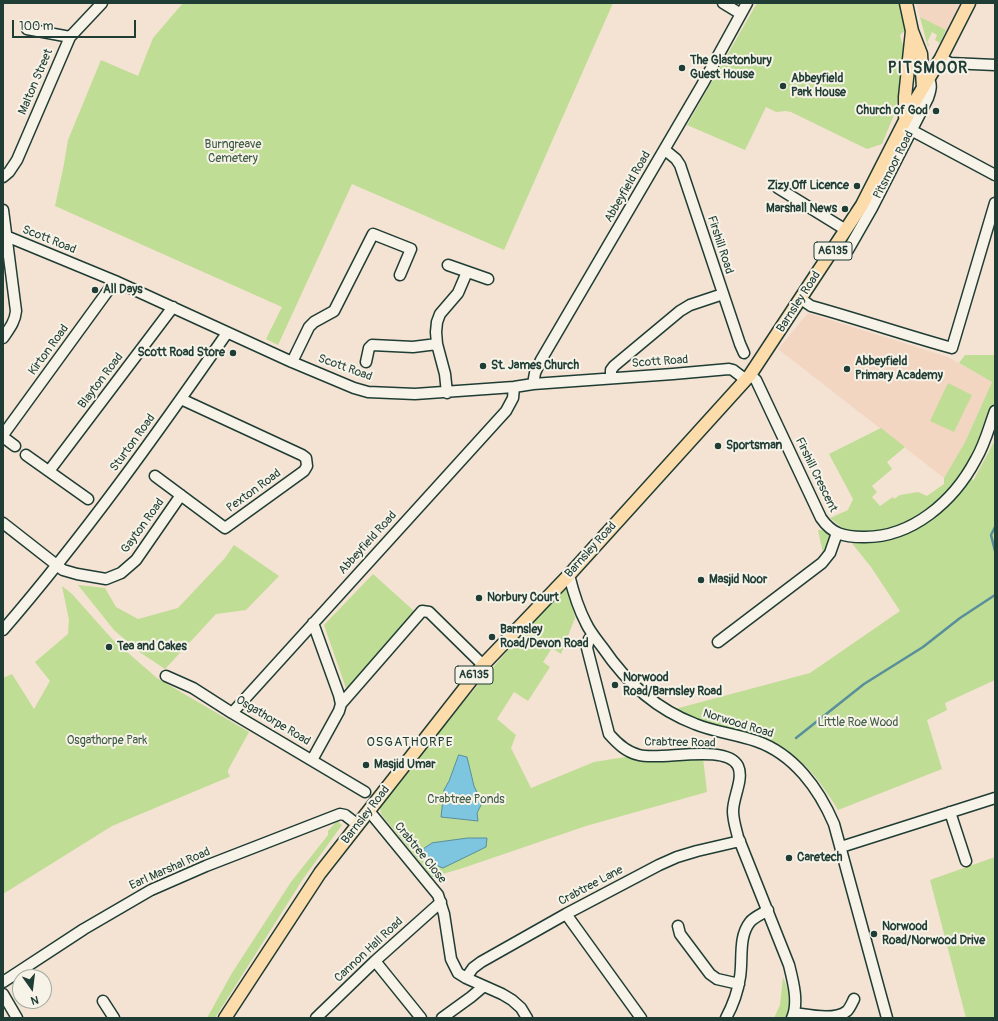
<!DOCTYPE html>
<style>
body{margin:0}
#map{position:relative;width:998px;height:1021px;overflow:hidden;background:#f4e2d2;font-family:Pangolin,sans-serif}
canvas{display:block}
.frame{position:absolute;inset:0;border:4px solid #1f3d34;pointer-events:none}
.north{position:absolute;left:12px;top:969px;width:40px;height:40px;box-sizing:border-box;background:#f7f3e8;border:1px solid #a1aaa0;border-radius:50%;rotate:166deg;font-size:11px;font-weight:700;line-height:16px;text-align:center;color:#1f3d34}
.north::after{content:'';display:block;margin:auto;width:14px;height:18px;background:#1f3d34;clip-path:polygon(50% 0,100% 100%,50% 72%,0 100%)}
.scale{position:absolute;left:12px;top:20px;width:124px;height:18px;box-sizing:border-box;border:2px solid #1f3d34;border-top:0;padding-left:5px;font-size:12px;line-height:14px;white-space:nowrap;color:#1f3d34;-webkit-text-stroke:3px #f7f3e8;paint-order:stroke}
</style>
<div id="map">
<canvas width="998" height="1021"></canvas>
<div class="frame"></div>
<div class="north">N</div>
<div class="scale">100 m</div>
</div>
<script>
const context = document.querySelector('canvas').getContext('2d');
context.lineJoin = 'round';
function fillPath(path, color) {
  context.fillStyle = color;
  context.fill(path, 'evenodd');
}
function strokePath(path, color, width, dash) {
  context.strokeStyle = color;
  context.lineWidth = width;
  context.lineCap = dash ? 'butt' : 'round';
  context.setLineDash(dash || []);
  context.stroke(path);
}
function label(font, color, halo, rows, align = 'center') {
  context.font = font + ' Pangolin,sans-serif';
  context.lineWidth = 4;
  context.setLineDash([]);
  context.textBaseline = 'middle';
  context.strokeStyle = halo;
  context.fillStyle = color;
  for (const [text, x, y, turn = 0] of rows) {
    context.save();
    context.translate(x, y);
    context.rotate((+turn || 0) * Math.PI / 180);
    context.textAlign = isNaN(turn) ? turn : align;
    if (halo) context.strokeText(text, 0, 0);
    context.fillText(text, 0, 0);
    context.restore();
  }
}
const built = new Path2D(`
 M916,3H969L953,35L920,17Z
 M808,313L948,357L992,382L965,442L944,478L778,349Z`);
const green = new Path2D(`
 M183,3H613L504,250L352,184L278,345L266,339L282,307L55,206L64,164L68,140L101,60L138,76L153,38Z
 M757,3H899L905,31L900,35L902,43L906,45L902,79L894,115L882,144L867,149L791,112L786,111L776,112L766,107L745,150L687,125Z
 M920,17L946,30L940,43L935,40L937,35L932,32L927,43L929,44L928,47Z
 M965,355H995V402L988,419L978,448L964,471L949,491L911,521L888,530L868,532L846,531L830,518L848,510L853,499L829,454L881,428L905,447L887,462L892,469L872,486L877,492L872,497L880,506L893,497L894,499L900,495L918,492L927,496L944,484V478L965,442L992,382L959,363Z
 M948,383L972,395L954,432L930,421Z
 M995,440V680L945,703L947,710L927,720L942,769L838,810C820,781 803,757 771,740C755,732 732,729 715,725C702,721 688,714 675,709L810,673L900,611L871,567L851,542C914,543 932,523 972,478L973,481Z
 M818,530H823L829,535L830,541L827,552L823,553Z
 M234,545L279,576L246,610L216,614L165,669L138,651L114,630L78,585L105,588L116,607L138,619L178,608L225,558Z
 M373,574L414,611L347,691L324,625Z
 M62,586L72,594L113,640L157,678L249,732L228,770V773L230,776L229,777L112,826L3,894V678L12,674L34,709L50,681L35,662L68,634L69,620Z
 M564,588L569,592L575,618L561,654L552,648L543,662L550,667L528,701L514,692L497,719L516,735L511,748L531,788L594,762L638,755L703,758L707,792L586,826L460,869L432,877L381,814L380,807L461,705L560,589Z
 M337,821L342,825L303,879L215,1018H207L232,973L291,882L328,835V831Z
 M995,857V1018H966L930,880Z
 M783,977C789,990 791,1005 787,1018H774L780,1005Z`);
const water = new Path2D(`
 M459,755L467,757L474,786L482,803L477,813L478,821L441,817L444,790L449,781Z
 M468,838H487L486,847L443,868C431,864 428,861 423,849L432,843Z`);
const stream = new Path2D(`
 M995,527L991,535L995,551
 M796,738L864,684L923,647L960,618L995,595`);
const minor = new Path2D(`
 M723,3L741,14
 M27,29L70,37
 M941,58L950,63L995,65
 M911,130L995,175
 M665,150L676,159L680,165L740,344L744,353
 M3,177L9,172L17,160L70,37L102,3
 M778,188L846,230
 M3,210L16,311C15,322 9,329 3,338
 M6,236L115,281L292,362L354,388L368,392L415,394L514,387L533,384L673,374L729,369L733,370L746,380
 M848,250L872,208L928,98C930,92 933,84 928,79
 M448,265L488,279
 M801,299L811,306C858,319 905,335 952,348L995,203
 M292,362L309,327L314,322L334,311L373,234L411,249L400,275
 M366,362L369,348L372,345L413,347L437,344
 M750,375L756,380L821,518C832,534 844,537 863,537C912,538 954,501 976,459C985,444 989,427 995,411
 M611,378V370L614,366L680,311L690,305L723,294
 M533,384L535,373L541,360L702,85L747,3
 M447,393L445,374L437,344L436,332L437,322L440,314L458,293L467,272
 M3,435L115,281
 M3,437L15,446
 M26,455L88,499
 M49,471L173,307
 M155,476L225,528L304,471L307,466L306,458L302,455L181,399
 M3,523L63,570L77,574L106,579L121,573L136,560L181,495
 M569,575C573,591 578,608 586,623C590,632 597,640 603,648C626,682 656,709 695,724C714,732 736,734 756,741C794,754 819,789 834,824L887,1018
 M3,630C84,536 156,435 227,333
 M593,635L589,639L587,648L609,734C617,743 626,752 639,755C660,761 726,743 738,766C744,779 733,797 733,811C733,820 736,829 738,837L789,965C793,981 799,1003 792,1018
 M718,642L822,563L830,553L837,533
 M166,676L193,688L232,713L365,792
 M341,704L422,611L429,612L483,665
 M232,713L506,411L513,398L514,387
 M312,760L339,711L341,704L339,695L313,623
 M369,811L438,895L444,914L451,959L458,973L466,978L502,994L512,1000L521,1008L527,1018
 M950,812L966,861
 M841,847L995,798
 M566,914L641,1018
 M678,926L680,934L710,974L717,979L739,984
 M375,961L421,1018
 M466,978L473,968L481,962L566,914L659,865L677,857L697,851L740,841
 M3,982L84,929L151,890L206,866L340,814L345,815L358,825
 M3,994L17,1018
 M103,1001L114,1018
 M794,1013C809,1015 835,1021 847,1011C850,1008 852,1003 854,999
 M316,1018L375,961L441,902
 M442,1018L471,997L484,986
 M726,1018C733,1005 738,991 740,977C743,960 738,937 750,922C754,917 762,914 768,910`);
const major = new Path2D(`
 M906,3L912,31L921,54L923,88
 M905,117V97L912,31
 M225,1018L320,873L483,665L569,575L750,375L862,205L915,101L941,58L969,3`);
const markers = [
 [682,68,4,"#1f3d34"],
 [783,86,4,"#1f3d34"],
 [936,111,4,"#1f3d34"],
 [857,186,4,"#1f3d34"],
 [845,209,4,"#1f3d34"],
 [95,290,4,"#1f3d34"],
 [233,353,4,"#1f3d34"],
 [483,366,4,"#1f3d34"],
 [847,369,4,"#1f3d34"],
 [718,446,4,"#1f3d34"],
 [701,580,4,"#1f3d34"],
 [479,598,4,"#1f3d34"],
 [492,637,4,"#1f3d34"],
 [109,647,4,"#1f3d34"],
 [615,685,4,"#1f3d34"],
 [366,765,4,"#1f3d34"],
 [789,858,4,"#1f3d34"],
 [874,934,4,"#1f3d34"]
];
const shields = [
 [833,251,38],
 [474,675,38]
];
const shieldNames = [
 ["A6135",833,251],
 ["A6135",474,675]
];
const poiNames = [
 ["The Glastonbury",690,61],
 ["Guest House",690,75],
 ["Abbeyfield",791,79],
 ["Park House",791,93],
 ["Church of God",928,111,"right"],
 ["Zizy Off Licence",849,186,"right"],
 ["Marshall News",837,209,"right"],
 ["All Days",103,290],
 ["Scott Road Store",225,353,"right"],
 ["Abbeyfield",855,362],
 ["Primary Academy",855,376],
 ["St. James Church",491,366],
 ["Sportsman",726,446],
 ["Masjid Noor",709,580],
 ["Norbury Court",487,598],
 ["Barnsley",500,630],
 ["Road/Devon Road",500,644],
 ["Tea and Cakes",117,647],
 ["Norwood",623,678],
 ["Road/Barnsley Road",623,692],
 ["Masjid Umar",374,765],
 ["Caretech",797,858],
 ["Norwood",882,927],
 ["Road/Norwood Drive",882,941]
];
const streetNames = [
 ["Malton Street",36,82,-67],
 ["Pitsmoor Road",894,165,-63],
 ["Abbeyfield Road",628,187,-60],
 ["Scott Road",49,240,22],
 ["Firshill Road",720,245,72],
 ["Barnsley Road",799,302,-57],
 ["Kirton Road",49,350,-54],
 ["Scott Road",660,362,-4],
 ["Scott Road",345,368,20],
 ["Blayton Road",101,381,-53],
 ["Sturton Road",133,443,-54],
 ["Firshill Crescent",816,475,64],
 ["Pexton Road",254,491,-36],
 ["Gayton Road",143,526,-54],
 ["Abbeyfield Road",368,543,-48],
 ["Barnsley Road",591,550,-48],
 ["Osgathorpe Road",273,721,31],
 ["Norwood Road",738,724,17],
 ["Crabtree Road",680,743,1],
 ["Barnsley Road",366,815,-52],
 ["Crabtree Close",420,853,51],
 ["Earl Marshal Road",170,869,-24],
 ["Crabtree Lane",591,886,-28],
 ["Cannon Hall Road",369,950,-43]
];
const parkNames = [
 ["Burngreave",233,145],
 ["Cemetery",233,159],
 ["Little Roe Wood",858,723],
 ["Osgathorpe Park",107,741],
 ["Crabtree Ponds",466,800]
];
const neighbourhoodNames = [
 ["OSGATHORPE",410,743]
];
const districtNames = [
 ["PITSMOOR",928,69]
];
fillPath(built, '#f2d6c2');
fillPath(green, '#bfdd95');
fillPath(water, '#7ec5df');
strokePath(water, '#588f9b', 1);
strokePath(stream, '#588f9b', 2.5);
strokePath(minor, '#1f3d34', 13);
strokePath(major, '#1f3d34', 15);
strokePath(minor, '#f7f3e8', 10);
strokePath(major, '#fddcac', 12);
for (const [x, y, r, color] of markers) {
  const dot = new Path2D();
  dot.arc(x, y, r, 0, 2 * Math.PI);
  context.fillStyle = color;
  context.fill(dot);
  strokePath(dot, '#f7f3e8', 1.5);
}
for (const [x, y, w] of shields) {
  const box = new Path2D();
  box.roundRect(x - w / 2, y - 9, w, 18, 3);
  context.fillStyle = '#f7f3e8';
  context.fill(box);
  strokePath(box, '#1f3d34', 1);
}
label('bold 11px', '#1f3d34', null, shieldNames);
label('bold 12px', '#1f3d34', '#f7f3e8', poiNames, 'left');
label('12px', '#1f3d34', '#f7f3e8', streetNames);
label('12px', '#3f5d47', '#f7f3e8', parkNames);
context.letterSpacing = '1px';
label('13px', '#1f3d34', '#f7f3e8', neighbourhoodNames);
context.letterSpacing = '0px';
context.letterSpacing = '1px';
label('bold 16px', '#1f3d34', '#f7f3e8', districtNames);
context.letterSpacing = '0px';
</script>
